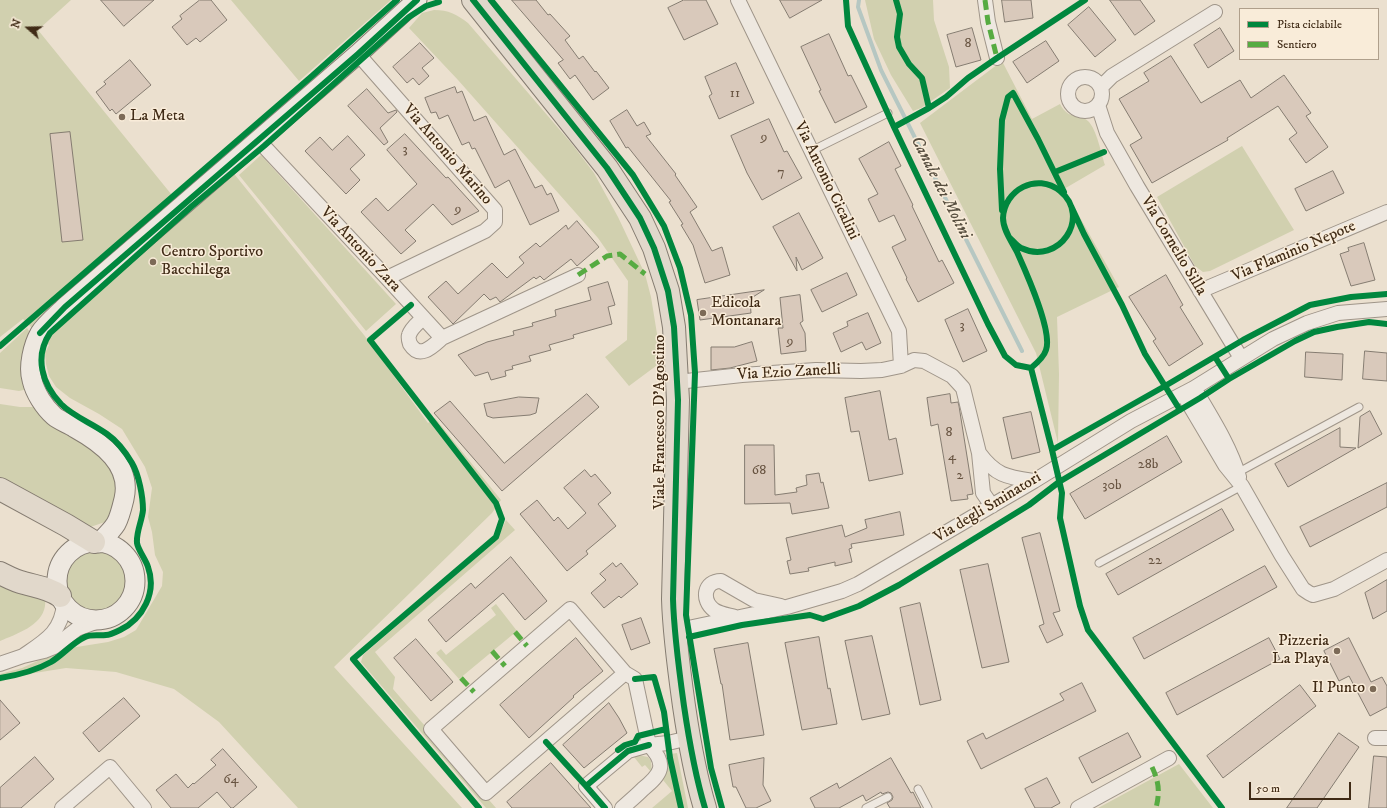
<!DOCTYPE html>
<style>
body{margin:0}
#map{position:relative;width:1387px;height:808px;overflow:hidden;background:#ebe0cf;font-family:"IM FELL DW Pica",serif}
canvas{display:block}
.legend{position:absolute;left:1239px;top:8px;width:140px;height:52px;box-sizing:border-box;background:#f9ecd9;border:1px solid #af9f8b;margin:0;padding:5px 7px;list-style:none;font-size:12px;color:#402b16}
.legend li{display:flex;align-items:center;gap:8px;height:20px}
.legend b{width:20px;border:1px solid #af9f8b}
.north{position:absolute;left:8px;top:8px;width:40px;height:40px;-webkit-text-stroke:3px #f9ecd9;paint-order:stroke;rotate:290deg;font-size:11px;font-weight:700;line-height:16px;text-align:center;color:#402b16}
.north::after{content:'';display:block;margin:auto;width:14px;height:18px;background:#402b16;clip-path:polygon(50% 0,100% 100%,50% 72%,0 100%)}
.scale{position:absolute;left:1249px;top:782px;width:102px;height:18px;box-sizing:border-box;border:2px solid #402b16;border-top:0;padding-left:5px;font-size:12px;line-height:14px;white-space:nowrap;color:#402b16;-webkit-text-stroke:3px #f9ecd9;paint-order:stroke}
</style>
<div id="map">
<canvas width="1387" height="808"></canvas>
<ul class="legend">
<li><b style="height:5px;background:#00873e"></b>Pista ciclabile</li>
<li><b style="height:5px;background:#56ab42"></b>Sentiero</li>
</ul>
<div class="north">N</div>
<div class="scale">50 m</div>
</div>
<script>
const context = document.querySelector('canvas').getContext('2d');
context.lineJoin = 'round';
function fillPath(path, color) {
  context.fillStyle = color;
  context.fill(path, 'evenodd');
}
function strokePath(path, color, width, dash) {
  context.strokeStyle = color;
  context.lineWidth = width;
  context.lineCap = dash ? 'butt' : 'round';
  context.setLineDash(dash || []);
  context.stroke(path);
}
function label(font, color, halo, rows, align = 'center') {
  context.font = font + ' "IM FELL DW Pica",serif';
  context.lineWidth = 3;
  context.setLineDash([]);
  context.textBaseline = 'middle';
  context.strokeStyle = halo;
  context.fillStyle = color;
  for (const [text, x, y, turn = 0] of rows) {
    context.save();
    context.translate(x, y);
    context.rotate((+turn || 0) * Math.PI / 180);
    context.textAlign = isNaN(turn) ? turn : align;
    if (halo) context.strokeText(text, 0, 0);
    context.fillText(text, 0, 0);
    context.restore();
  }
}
const green = new Path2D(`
 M0,0H71L38,30L180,205L227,165L364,335L428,423L435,418L501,500L492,513L334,667L462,808H298L219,722L174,689L116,672L66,668L16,676L0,682V674L22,668L64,649L108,642L124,637L136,630L162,586L163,572L155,555L152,532L148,517L152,488L145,467L122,429L99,414L70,398L56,387L49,376L46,364L45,353L49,345L23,319L0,337Z
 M231,0H391L299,81Z
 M865,0H933L934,20L949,67L950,88L921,108L913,111L891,75L874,39Z
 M434,10C449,10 456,14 468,23L572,144L594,173L618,217L645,274L651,297L658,340L660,363L629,386L605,357L627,340L628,281L598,238L458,80L409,28L422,13Z
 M1002,61L1032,119L1060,104C1069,121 1078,112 1088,121C1097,130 1101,153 1105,165L1064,189L1119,287L1057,317L1059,374L1058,443L1036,353L920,123Z
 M1242,146L1294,230L1210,271L1203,272L1195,266L1157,197Z
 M261,155L396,304L366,331L239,175Z
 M27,328L29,331L24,352L32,388L19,391L0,388V353Z
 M0,404L20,407H47L122,475L116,515L105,522L70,534L0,484Z
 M506,520L515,530L375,652L395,677L393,689L496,808H486L361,662L363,655L497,539Z
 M66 582a30 30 0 1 1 60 0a30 30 0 1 1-60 0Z
 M0,573L44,587C44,592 46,600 45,606C42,626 16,634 0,641Z
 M496,604L517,631L459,679L436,653L441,649L446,655L496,615L491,608Z
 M677,753L688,808H652L672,791L663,780L667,768L664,755Z
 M638,755L648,757L651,761L652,773L645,765L642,767L634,757Z
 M1179,764L1213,808H1098Z`);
const stream = new Path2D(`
 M859,0L858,7L881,70L1022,351`);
const building = new Path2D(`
 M101,0H154L124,26Z
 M200,0H211L227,20L200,42L196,38L187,45L172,27L182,19L180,16Z
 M512,0H536L548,15L550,14L570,36L565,40L579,59L583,56L595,72L596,71L609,88L593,100L575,75L570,79L558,63L563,60Z
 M684,0H706L718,24L684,40L668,8Z
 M780,0H822L790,18Z
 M1002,0H1031L1033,18L1005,22Z
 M1110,0H1140L1155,21L1135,35Z
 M1089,7L1116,40L1095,57L1068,25Z
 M972,28L981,60L956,67L947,35Z
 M1220,28L1234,51L1208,68L1194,45Z
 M829,34L848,76L851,75L867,107L835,123L819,91L821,90L801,47Z
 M1046,41L1059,61L1027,83L1013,62Z
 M420,43L434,58L422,68L429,76L419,85L413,78L407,83L393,67Z
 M1171,56L1201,103L1240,80L1251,98L1284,75L1311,113L1306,116L1328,147L1306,163L1289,139L1297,133L1278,106L1227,138L1228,140L1152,183L1130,145L1142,138L1119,99L1149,81L1144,73Z
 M130,60L151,85L116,114L112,109L110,111L96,92L106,84L104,82Z
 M736,63L754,103L719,119L709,96L712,94L705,77Z
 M455,87L457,93L462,91L474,121L486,116L504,155L515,149L535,188L542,185L547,195L551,193L559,211L530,225L509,180L495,188L475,148L472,149L469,142L462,145L448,115L439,119L436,112L431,113L425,98Z
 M367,89L388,113L396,110L397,112L380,128L388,142L384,145L348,106Z
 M627,110L637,126L644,122L651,134L646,136L676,174L675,175L697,207L690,212L712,251L722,247L730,275L705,283L693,245L681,225L683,224L669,202L671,201L628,147L626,148L610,121Z
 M769,119L784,152L787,151L802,178L762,200L747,173L731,136Z
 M70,132L83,240L62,242L50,134Z
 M405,134L446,178L448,177L479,211L452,225L433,204L405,230L416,241L401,254L361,212L376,198L388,211L417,184L387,150Z
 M348,136L365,155L350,169L360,180L346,194L305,151L320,137L332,150Z
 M889,142L901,166L895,169L913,205L912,206L939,262L942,260L954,283L918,302L906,279L907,278L892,247L906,240L894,215L879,222L868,199L878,194L859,159Z
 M1333,171L1344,193L1306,211L1295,189Z
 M799,213L823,258L802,270L796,257L797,271L773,227Z
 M577,221L599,247L577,266L571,259L544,280L540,276L536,279L534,277L500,302L496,297L490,300L484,294L453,324L428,297L446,281L458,294L492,263L507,278L524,263L519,257L536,243L540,247L566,225L568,229Z
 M1364,243L1375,280L1351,286L1340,254L1349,251L1348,248Z
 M847,273L857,295L822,312L811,290Z
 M1166,275L1183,305L1180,307L1203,344L1169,366L1153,341L1156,339L1129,297Z
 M608,282L615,305L608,307L612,324L573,335L574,338L549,345L551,350L529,356L531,361L512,366L513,369L505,371L506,376L491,380L488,372L475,376L458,355L487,342L514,335L513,331L533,326L532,323L556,316L555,310L591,300L588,288Z
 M764,290L745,302L750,301L751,313L700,320L697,300Z
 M800,295L803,321L800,323L805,333L806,351L781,354L778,328H783L780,298Z
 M968,309L987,351L963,362L945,320Z
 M868,313L881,343L866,350L862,342L841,352L833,333L848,326L847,322Z
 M752,342L757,361L730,368L711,370V347H734Z
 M1365,351L1387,353V381L1363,379Z
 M1306,352L1343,354L1342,380L1305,377Z
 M880,391L889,440L896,438L903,474L869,481L859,431L851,432L845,398Z
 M587,394L599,407L502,491L434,413L450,401L504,463Z
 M950,394L951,403L958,402L959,406L973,494L967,495L968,499L951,501L938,424L931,426L927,398Z
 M519,397L539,398L536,413L530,415L493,418L487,416L484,404Z
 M1370,411L1382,434L1358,448L1360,417Z
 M1031,412L1040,452L1012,459L1003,418Z
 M1340,428V447L1356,448L1288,487L1275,464Z
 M1167,436L1182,462L1085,519L1070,494Z
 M745,445H774L775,495L797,492L796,488L807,485L806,475L819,473L821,483L823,482L829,508L792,514L790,503L745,504Z
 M585,470L591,477L595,474L611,493L598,504L616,526L586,551L588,554L567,571L520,514L537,500L554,521L558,517L568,529L586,513L564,488Z
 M1387,483V507L1310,547L1300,527Z
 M1222,509L1234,530L1118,595L1106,574Z
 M900,512L904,535L851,544L852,548L849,549L852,562L835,566V562L808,568L809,571L790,574L787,561L791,560L786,538L842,525L845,537L867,528L865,520Z
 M1040,533L1060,611L1053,613L1063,635L1047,643L1039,626L1044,624L1022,538Z
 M511,557L547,601L525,620L503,593L446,642L428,620L471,583L475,588Z
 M613,563L616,567L621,563L638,584L621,598L619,596L604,608L591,593L606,580L600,574Z
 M988,564L1009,662L982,668L960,570Z
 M1265,566L1277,587L1144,659L1133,638Z
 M1387,580V611L1373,619L1365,593Z
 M920,603L941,700L920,705L900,608Z
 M641,618L650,643L631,650L622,625Z
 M872,636L890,714L862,720L845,641Z
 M819,637L828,689L830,688L837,724L802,730L785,643Z
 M576,638L603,671L573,696L574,697L529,738L500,705Z
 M1269,638L1280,659L1177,715L1166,693Z
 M1349,638L1371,682L1382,677L1387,686V707L1370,716L1349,676L1339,681L1324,651Z
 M416,639L453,682L431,701L394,658Z
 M748,643L764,735L730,740L722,684H721L714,649Z
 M1082,683L1096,711L981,769L967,741L983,733L986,739L1064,700L1060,694Z
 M1300,685L1316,706L1223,778L1207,756Z
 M124,698L140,716L99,752L83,733Z
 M0,700L20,723L0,740Z
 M609,703L619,718L627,733L584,768L563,745Z
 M1128,733L1141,757L1092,783L1079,758Z
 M1339,733L1359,747L1317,808H1287Z
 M223,749L257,787L233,808H231L217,792L198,808H171L156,790L176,774L188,788L193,783L194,784L216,765L211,760Z
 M1374,756L1387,757V808H1369Z
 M35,757L54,779L21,808H0V788Z
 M764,758L763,785L771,801L756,808H746L736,787H733L729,765Z
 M891,758L911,793L913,792L921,808H890L887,803L892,800L893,797L891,793L888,792L882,794L881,792L866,801L863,795L839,808H815L810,798L837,783L839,788Z
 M551,763L591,808H512L507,802Z
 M1047,778L1060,803L1051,808H1035L1025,789Z`);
const lane = new Path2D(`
 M811,151L888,113
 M1237,473L1359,407
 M1099,563L1242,486
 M918,789L928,808
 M866,808L888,797`);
const street = new Path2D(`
 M738,0L899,331L901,366
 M985,0L988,22L997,58
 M358,54L495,210V222L485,231L387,278
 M1068 94a17 17 0 1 1 34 0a17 17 0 1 1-34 0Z
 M1101,87L1112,76L1215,12
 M1098,105L1107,133L1137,186L1241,358
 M258,140L387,278L442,338
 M1200,291L1387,212
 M423,318C418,323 411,328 409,335C408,338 409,341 410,344C420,360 433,346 442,338L578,275
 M677,382L742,375L816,370L861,371L882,370L901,366L914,360L924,361L952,376L963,388L979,453L983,493L992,506
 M1194,388C1211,417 1230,446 1239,477
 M1183,394L1225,465L1242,486L1282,556L1303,589L1309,593L1313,595L1334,589L1387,560
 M979,453C996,476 1007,477 1034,481
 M64,603C62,632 45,641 23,656L44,651L54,647L77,629L101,620
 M570,609L625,673L486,793L431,729Z
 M735,617C728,615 720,614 714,610C701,600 704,581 721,581L754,600L781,606
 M674,631L787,607L842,591L858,584L1034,481L1131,421L1194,388L1273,339L1307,323L1338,313L1387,309
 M0,664L23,656
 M625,673L635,679L649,745L668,743L689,738
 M1375,738H1387
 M62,808L110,767L144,808
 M605,808L586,786L628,751L649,745C668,765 661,774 643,789C636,796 629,802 622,808
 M1078,808L1169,758`);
const secondary = new Path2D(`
 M57 581a39 39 0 1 1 78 0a39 39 0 1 1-78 0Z
 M99,543C117,525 118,524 124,499C132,465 102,443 75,428C69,424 60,421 54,416C44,407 35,393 32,380C28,367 33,345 40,333C45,325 58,314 65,307L358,54L417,0`);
const primary = new Path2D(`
 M473,0L607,168L640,218L654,248L668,291L674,327L678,400L673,599C674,635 679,670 684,706C689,740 695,775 705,808`);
const highway = new Path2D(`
 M0,489L66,525L94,542
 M0,573C8,577 15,581 24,583C38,587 49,588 60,596`);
const quiet = new Path2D(`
 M985,0L988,22L997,58
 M578,275L607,256L620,254L645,274
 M515,632L527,646
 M492,651L505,666
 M461,678L474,692
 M1152,767C1159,782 1160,792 1156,808`);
const cycleway = new Path2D(`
 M473,0L607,168L640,218L654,248L668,291L674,327L678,400L673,599C674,635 679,670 684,706C689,740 695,775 705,808
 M491,0L633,175L664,226L680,268L691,315L695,373L686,615L711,768L722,808
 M846,0L848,26L894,127L988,324L1005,356L1016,365L1031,368L1052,450L1062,493L1060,518L1080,606L1088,630L1222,808
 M896,0L900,14L897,37L899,47L909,64L922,78L929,108
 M894,127L929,108L946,97L968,78L997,58L1085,0
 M1055,172L1104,152
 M1071,206L1084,234L1122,305L1145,354L1165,386L1243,340L1310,305L1351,297L1387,294
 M1002,210L1000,169L1002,120L1008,97L1013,93L1038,139L1064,192
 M1010,238C1013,241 1017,246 1021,248C1059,266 1092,217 1060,191C1037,172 1004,190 1003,218C1003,230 1012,242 1017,252C1025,270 1053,331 1046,350C1044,357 1037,363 1031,368
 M411,305L370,340L496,503L502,519L496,537L353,659L479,808
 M40,333L65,307L358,54L417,0
 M0,346L312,76L397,0
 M1215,357L1229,379L1295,341L1314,332L1337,327L1369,322L1387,324
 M1052,450L1165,386L1180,410
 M689,637L742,625L810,615L823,619L859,606L899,585L1029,505L1059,482L1200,398L1229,379
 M0,678C19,675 35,671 51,662C64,654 72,643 85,637C91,634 99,636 106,635C110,635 116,632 120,630C143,619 157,592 148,567C146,560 138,550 137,543C136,532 142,521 143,510C143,497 139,475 132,463C126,453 117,441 107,434C92,423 74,417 61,404C42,384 34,357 50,333L192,206L264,146L409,17L426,6L439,2
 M635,679L654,677L664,712L670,758L681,808
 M546,742L586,786
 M618,750L625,745L635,742L638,736L666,729
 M605,808L586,786L628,751L649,745`);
const markers = [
 [122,117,4,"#7c6a57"],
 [153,262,4,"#7c6a57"],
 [703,313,4,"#7c6a57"],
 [1337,651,4,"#7c6a57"],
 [1373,689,4,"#7c6a57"]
];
const numberNames = [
 ["8",968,44],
 ["11",735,94],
 ["9",764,138],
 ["3",405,150],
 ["7",781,173],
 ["9",458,210],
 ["3",962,326],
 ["9",790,342],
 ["8",949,433],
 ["4",952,457],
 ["28b",1148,465],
 ["68",759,471],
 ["2",960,476],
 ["30b",1112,486],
 ["22",1155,561],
 ["64",231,780]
];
const poiNames = [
 ["La Meta",130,117],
 ["Centro Sportivo",161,253],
 ["Bacchilega",161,271],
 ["Edicola",711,304],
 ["Montanara",711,322],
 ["Pizzeria",1329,642,"right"],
 ["La Playa",1329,660,"right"],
 ["Il Punto",1365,689,"right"]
];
const streetNames = [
 ["Via Antonio Marino",447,155,49],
 ["Via Antonio Cicalini",826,181,64],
 ["Via Cornelio Silla",1173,246,59],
 ["Via Antonio Zara",360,250,47],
 ["Via Flaminio Nepote",1294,252,-23],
 ["Via Ezio Zanelli",789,373,-3],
 ["Viale Francesco D'Agostino",661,422,-90],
 ["Via degli Sminatori",988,508,-31]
];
const waterNames = [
 ["Canale dei Molini",940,188,63]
];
fillPath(green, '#d1d0af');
strokePath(stream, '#b6c7c2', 4);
fillPath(building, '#d9c9bb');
strokePath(building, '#857c71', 1);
strokePath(lane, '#9f9589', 9);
strokePath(street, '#9f9589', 16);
strokePath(secondary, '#857c71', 21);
strokePath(primary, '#857c71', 24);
strokePath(highway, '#857c71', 24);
strokePath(lane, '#eee8e0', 7);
strokePath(street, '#eee8e0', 14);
strokePath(secondary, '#eee8e0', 19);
strokePath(primary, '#e1d8cb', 22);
strokePath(highway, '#e1d8cb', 22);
strokePath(quiet, '#56ab42', 5, [10, 5]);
strokePath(cycleway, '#00873e', 6);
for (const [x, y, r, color] of markers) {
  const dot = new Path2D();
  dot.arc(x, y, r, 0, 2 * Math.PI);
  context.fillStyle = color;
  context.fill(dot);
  strokePath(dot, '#f9ecd9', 1.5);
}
label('14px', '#675340', null, numberNames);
label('16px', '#402b16', '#f9ecd9', poiNames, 'left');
label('16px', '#402b16', '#f9ecd9', streetNames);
label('italic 17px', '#584f40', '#f9ecd9', waterNames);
</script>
